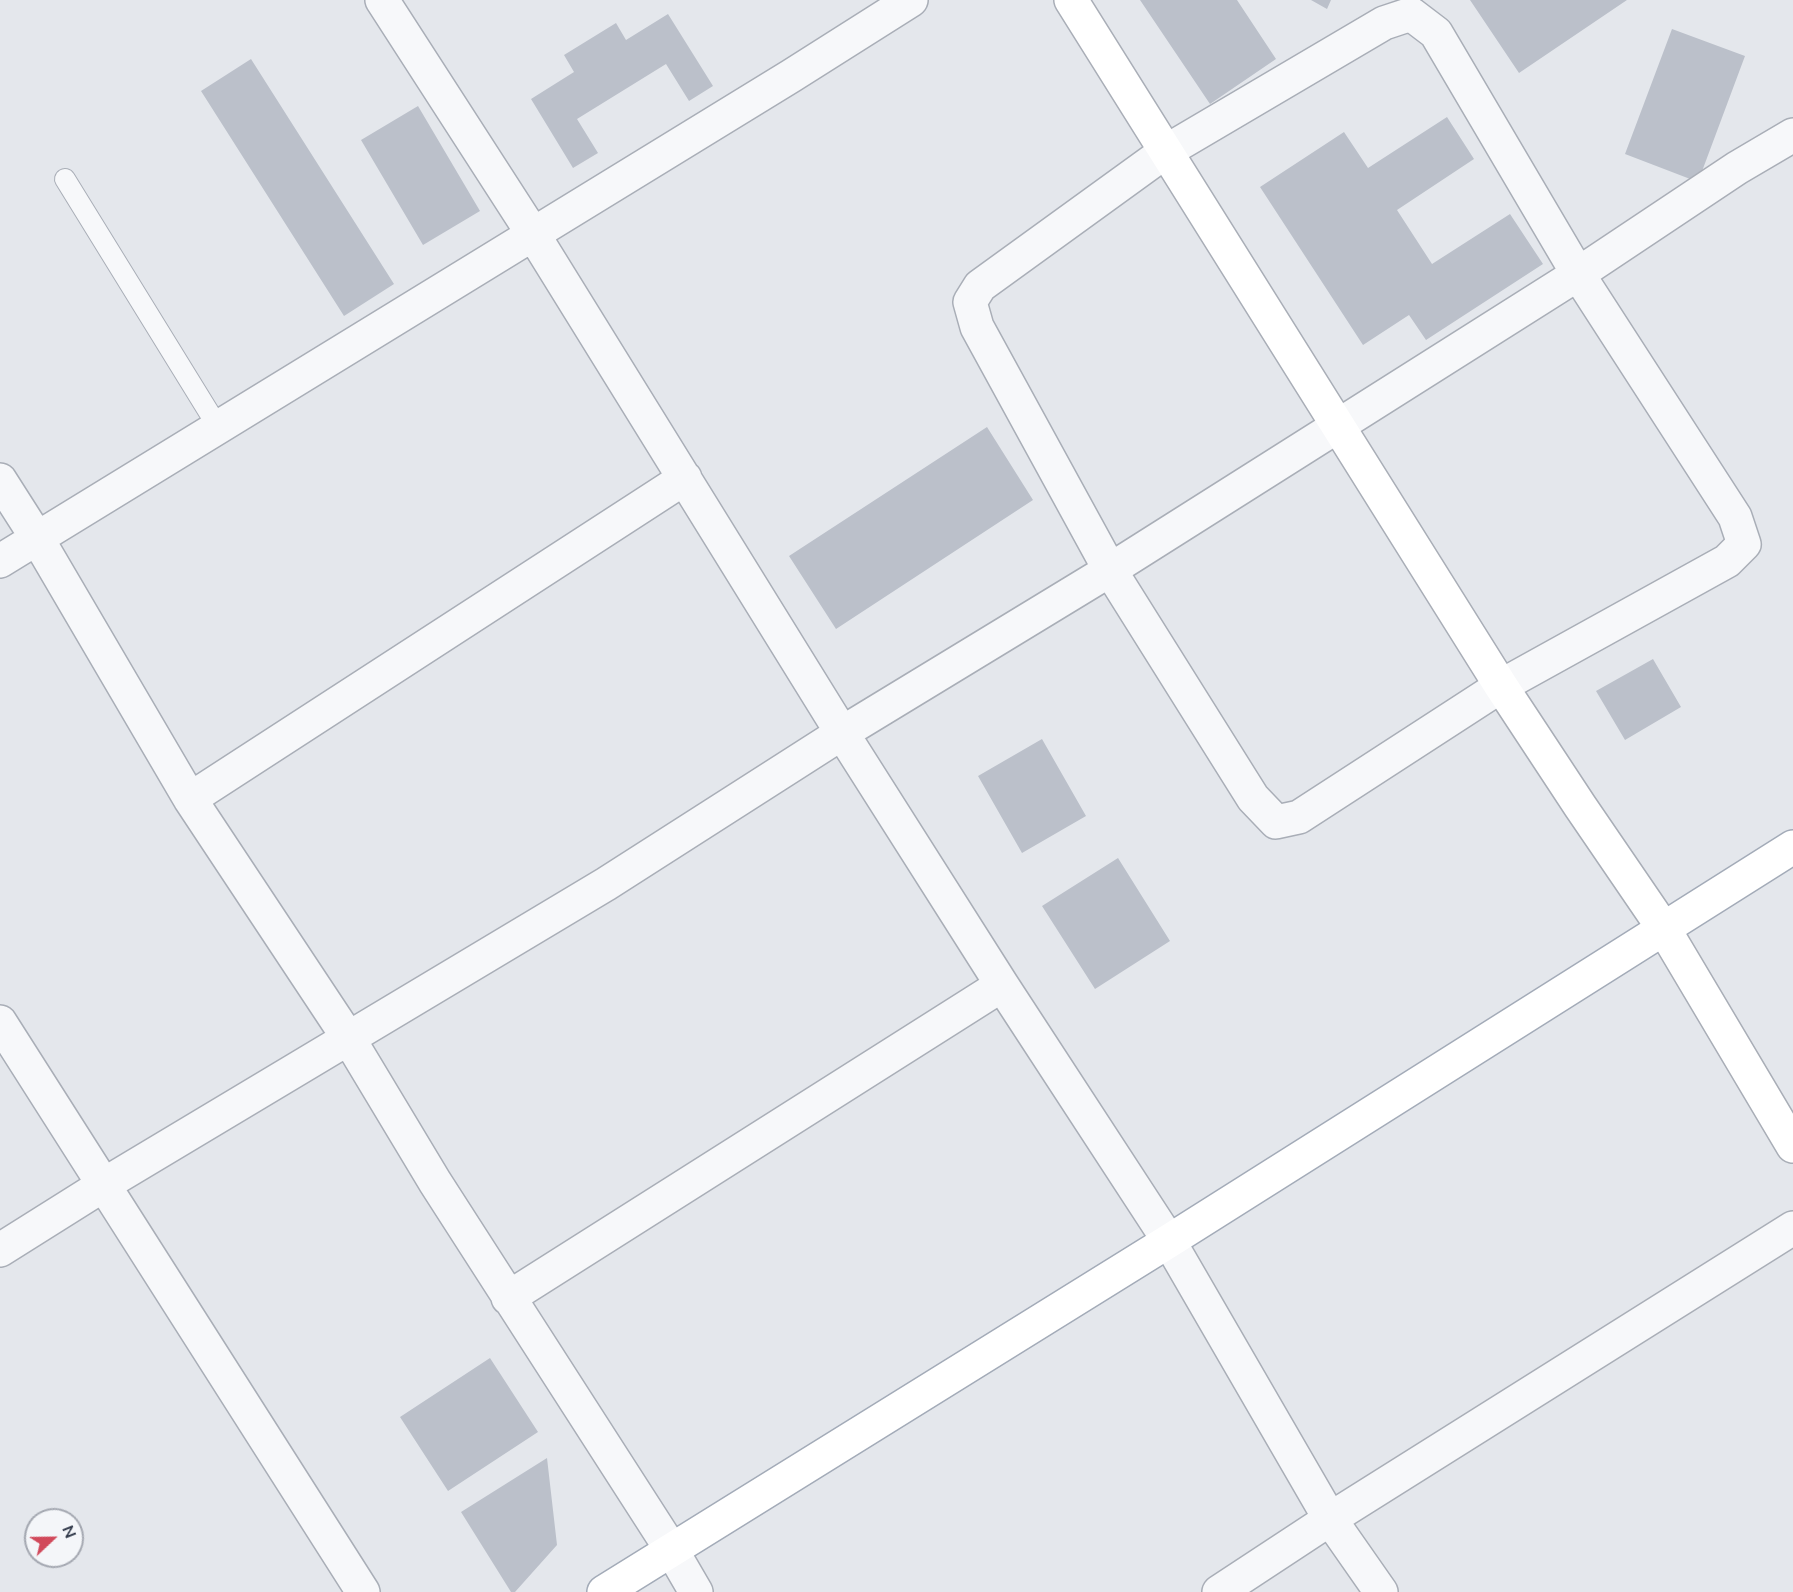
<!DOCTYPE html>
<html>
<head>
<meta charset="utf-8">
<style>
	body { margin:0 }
	#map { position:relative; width:1793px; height:1592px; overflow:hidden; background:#e4e7ec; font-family:"Nunito Sans",sans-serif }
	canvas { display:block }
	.north { position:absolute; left:24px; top:1508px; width:60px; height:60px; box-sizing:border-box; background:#f4f6f9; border:2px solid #a4a8b1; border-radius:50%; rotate:68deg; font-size:16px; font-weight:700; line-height:24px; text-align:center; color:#2b3445 }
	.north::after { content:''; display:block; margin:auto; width:21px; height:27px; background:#d1495b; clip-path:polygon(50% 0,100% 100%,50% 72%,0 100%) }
</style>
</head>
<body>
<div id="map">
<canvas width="1793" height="1592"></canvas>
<div class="north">N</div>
</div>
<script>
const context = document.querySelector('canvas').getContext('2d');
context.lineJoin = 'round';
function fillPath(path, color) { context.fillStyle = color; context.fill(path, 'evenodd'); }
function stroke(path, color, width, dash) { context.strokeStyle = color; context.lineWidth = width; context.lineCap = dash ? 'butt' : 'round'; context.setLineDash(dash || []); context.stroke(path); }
fillPath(new Path2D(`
	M1140,0h97l39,59 -66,45z
	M1311,0h20l-4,9z
	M1470,0h157l-108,73z
	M668,14l45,72 -24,15 -23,-37 -89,55 21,34 -25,15 -42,-69 43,-27 -10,-17 52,-32 10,17z
	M1672,29l73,27 -47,126 -73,-28z
	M251,59l143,225 -50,32 -143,-225z
	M418,106l62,105 -57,34 -62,-105z
	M1447,117l27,42 -77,51 35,54 78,-50 33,50 -117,76 -17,-25 -46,30 -103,-158 84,-55 24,36z
	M987,427l46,73 -197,129 -47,-73z
	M1653,659l28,48 -56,33 -29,-49z
	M1042,739l44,77 -64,37 -44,-77z
	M1118,858l52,83 -75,48 -53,-83z
	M490,1358l48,74 -90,59 -48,-74z
	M547,1458l10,87 -42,47h-4l-50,-80z`), '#bbc0ca');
const lane = new Path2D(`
	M65,179l153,248`);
const street = new Path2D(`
	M382,0l151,234 309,499 160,252 167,256 161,278 51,73
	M1411,14l25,19 142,241 157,243 9,27 -17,17 -226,125 -202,131 -23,5 -23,-24 -143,-228 -133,-243 -7,-25 10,-16 185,-134 219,-129z
	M0,480l37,58 153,261 159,240 86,143 236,367 25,43
	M0,561l791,-485 120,-76
	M190,799l495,-321
	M0,1022l363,570
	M0,1250l105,-66 501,-300 236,-151 268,-163 468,-296 159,-106 56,-33
	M508,1298l494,-313
	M1219,1592l111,-73 463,-291`);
const secondary = new Path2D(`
	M1071,0l430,686 79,120 84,123 129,217`);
const primary = new Path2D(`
	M604,1592l565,-351 624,-394`);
stroke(lane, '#a9aeb7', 22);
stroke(street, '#a9aeb7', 36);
stroke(secondary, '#a9aeb7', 36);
stroke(primary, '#a3abb8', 36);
stroke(lane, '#f7f8fa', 20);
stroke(street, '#f7f8fa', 33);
stroke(secondary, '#fff', 33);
stroke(primary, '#fff', 33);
</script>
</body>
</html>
